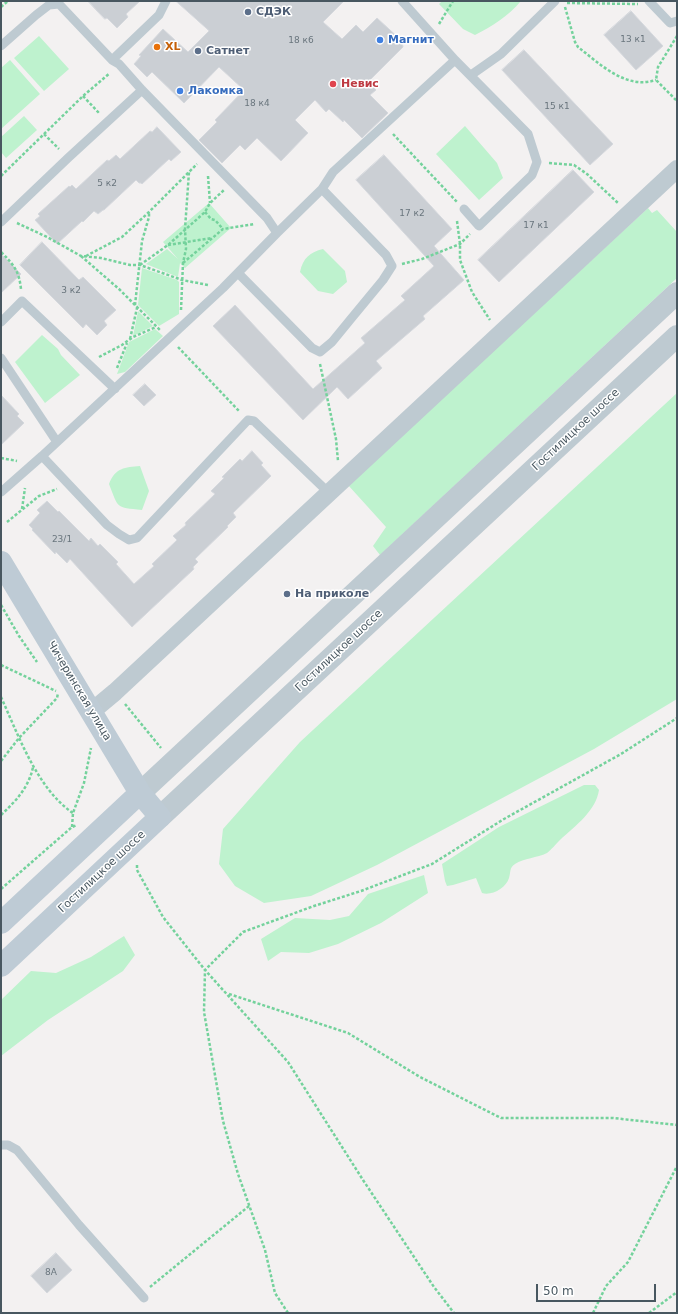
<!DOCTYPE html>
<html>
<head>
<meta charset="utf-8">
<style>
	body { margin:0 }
	#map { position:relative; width:678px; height:1314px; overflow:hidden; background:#f3f1f1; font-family:"DejaVu Sans",sans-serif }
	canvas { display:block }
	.frame { position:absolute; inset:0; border:2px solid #485760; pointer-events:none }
	.scale { position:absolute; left:536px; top:1284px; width:120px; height:18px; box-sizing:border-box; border:2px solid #485760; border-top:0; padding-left:5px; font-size:12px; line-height:14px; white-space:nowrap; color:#485760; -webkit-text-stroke:3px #fff; paint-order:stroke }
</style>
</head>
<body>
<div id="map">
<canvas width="678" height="1314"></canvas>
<div class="frame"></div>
<div class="scale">50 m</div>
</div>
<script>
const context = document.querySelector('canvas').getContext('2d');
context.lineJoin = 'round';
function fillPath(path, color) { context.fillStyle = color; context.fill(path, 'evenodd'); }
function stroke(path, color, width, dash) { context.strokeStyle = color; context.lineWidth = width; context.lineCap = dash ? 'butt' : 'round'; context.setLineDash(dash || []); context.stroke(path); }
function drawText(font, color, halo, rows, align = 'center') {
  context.font = font + ' "DejaVu Sans",sans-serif'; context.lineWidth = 3; context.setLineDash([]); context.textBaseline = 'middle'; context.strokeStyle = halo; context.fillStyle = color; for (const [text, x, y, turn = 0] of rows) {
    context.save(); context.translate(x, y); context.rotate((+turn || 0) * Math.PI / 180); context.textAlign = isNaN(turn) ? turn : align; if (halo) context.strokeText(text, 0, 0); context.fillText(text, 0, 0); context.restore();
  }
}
fillPath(new Path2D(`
	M442,1h79c-13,15 -28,25 -46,34l-12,-6 -24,-25z
	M39,36l30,33 -25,22 -30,-33z
	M10,60l30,34 -39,35v-61z
	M24,116l13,14 -31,28 -5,-6v-15z
	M465,126l32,37 6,15 -24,22 -43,-46z
	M209,203l22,25 -46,40 -5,-5 -2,14 -32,-13 21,-15 11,10 -15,-17z
	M648,208l4,5 5,-3 20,22v46l-297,277 -7,-9 13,-19 -38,-42z
	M323,249l22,22 2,11 -14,12 -15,-3 -18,-19c3,-14 10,-20 23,-23z
	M142,268l35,12 2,2v32l-20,12 -21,-21z
	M138,311l15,15 -20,10z
	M155,329l8,7 -38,36 -8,2 12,-32z
	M42,335l16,14 3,6 19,20 -35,28 -30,-41z
	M677,393v306l-83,50 -217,116 -66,31 -47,7 -29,-17 -16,-22 4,-35 77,-87z
	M140,466l9,25 -7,19c-27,-3 -23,-1 -33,-26 6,-16 16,-17 31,-18z
	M584,785h11l4,5c-3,21 -24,36 -39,50 -4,4 -9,10 -13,13 -10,5 -23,5 -32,11 -6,4 -4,8 -6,14 -3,10 -17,18 -27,15l-6,-15 -23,7 -6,1 -2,-5 -3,-17 57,-37z
	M424,875l4,18 -47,30 -43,21 -29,9 -28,-1 -13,9 -7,-22 34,-21 35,2 19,-4 19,-22z
	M124,936l11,19 -12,16 -75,49 -47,36v-56l30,-29 25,2 35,-16z`), '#bef2ce');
const building = new Path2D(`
	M88,1h52l-14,13 2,3 -11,11 -10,-10 -2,1z
	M176,1h168l-21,21 19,17 14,-14 7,7 14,-14 25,23 1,6 -35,35 8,8 -6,5 18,18 -26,25 -18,-18 -1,2 -14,-13 -3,3 -11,-12 -20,20 13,13 -27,28 -24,-23 -12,12 -5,-5 -18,18 -23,-23 18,-18 -2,-2 29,-30 -25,-23 -35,36 -32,-31 -5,5 -13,-13 7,-8 -2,-1 24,-26 25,23 21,-21z
	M631,11l32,35 -27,24 -32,-35z
	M524,50l89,94 -23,21 -88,-95z
	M157,127l24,25 -10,9 -2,-2 -27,25 -1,-1h-2l-3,-3 -32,30h-1l-5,4 -4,-3 -11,11 -1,-1 -25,23 -22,-24 5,-4 -2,-2 31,-28 1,1 2,-2 4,4 31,-29 2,1 7,-6 4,4 30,-28 2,1z
	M384,155l68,74 -18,17 30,34 -41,36 2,3 -49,42 6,7 -34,31 -11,-12 -34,33 -90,-94 22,-21 78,84 52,-46 -4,-5 44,-38 -4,-4 33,-30 -78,-86z
	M573,170l21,22 -95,90 -21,-22z
	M42,242l37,38 4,-3 33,33 -12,11 3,4 -10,10 -11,-11 -3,4 -63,-63z
	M1,254l20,20 -20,19z
	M145,384l11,11 -12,11 -11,-11z
	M1,395l18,19 -2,2 7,7 -23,22z
	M252,451l11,12 -2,2 10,11 -38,37 3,4 -9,9 1,1 -33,32 3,3 -5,5 1,2 -62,58 -62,-68 -3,4 -11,-11 -1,2 -23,-24 1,-1 -4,-4 11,-12 -3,-3 10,-9 11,11 1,-1 30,30 2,-3 7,8 2,-2 18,18 -2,2 18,20 20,-18 -2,-2 25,-24 -4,-4 13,-11 -1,-2 30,-29 -4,-3 13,-13 -2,-1 18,-18 2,2z
	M56,1253l16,17 -25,23 -16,-17z`);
fillPath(building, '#cbcfd4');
stroke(building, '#d5d8dd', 1);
stroke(new Path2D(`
	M567,3l71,1
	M1,7l7,-6
	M565,7l10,35 3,5c22,17 48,43 78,33
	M439,24l14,-23
	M677,36l-19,31 -2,13 21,21
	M83,96l16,17
	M44,134l15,15
	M393,134l64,68
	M549,163l25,2 13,9 31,29
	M1,176l82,-80 27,-23
	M208,176l2,27
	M205,212l6,7 4,1 8,9
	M457,221l3,23v16l12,32 18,28
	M17,223l30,14 34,19 20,2 29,7h10l42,15 26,5
	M168,245l44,-7
	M1,252c13,13 18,19 20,37
	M81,256l38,33 42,42
	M86,256l36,-19 27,-25 48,-48
	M183,263l40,-34 32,-5
	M402,264l20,-5 38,-15 10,-10
	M140,265l28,-20 37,-33 5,-9 14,-13
	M135,305l7,-64 7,-24v-4
	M181,310l2,-47 3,-14 -1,-20 4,-57
	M130,339l7,-31
	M178,347l61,64
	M99,357l23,-12 11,-8 23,-10
	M320,364l16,75 2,22
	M117,368l10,-25
	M1,458l16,3
	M22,509l3,-21
	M7,522l32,-26 18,-7
	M1,605l18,31 18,26
	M1,665l55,26
	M1,697c17,37 36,92 72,116
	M125,704l36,44
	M1,761l18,-23 38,-40 1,-5
	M1,815c15,-14 28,-28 32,-48
	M72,827l1,-14 11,-30 7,-35
	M137,865v5l26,47 42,53 83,92 75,118 71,107 20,26
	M1,889l71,-62 5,-2
	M229,994l119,39 72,44 81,41h112l64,7
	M150,1287l99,-81
	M288,1313l-13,-20 -10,-43 -27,-76 -15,-53 -19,-109 1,-42 38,-38 71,-26 47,-15 71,-27 72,-45 117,-65 56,-36
	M593,1313l13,-27 22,-24 49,-96
	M649,1313l28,-21`), '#74d29c', 2.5, [3, 2]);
stroke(new Path2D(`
	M649,1l21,22 7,-2
	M1,46l35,-31 13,-10 10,-1 53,56 7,4 23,26 125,128 10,15 -54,55 -181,168 -41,36
	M112,60l47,-45 7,-14
	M455,60l73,74 9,28 -5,13 -53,51 -15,-17
	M471,75l30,-21 54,-53
	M1,222l67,-64 74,-68
	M277,233l45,-44 11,-17 122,-112 -53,-59
	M238,273l74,75 8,4 12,-10 18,-22 33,-40 9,-14 -6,-11 -64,-66
	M1,322l21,-21 93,88
	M1,358l56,84
	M42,456l65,69 12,9 10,6 8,-2 111,-118 6,1 75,72
	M1,1145h7l9,5 62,75 65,73`), '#becad1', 9);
stroke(new Path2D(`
	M91,712l24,-20 562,-523`), '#becad1', 18);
stroke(new Path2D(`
	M140,793l537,-500
	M160,817l517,-481`), '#becad1', 22);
stroke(new Path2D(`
	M1,562l139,231 20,24 -159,149
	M1,923l139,-130`), '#becbd5', 22);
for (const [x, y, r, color] of [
	[248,12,4,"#5c6f8a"],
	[380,40,4,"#3f7fe0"],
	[157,47,4,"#e8710a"],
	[198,51,4,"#5c6f8a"],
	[333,84,4,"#e0444e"],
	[180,91,4,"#3f7fe0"],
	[287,594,4,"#5c6f8a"]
]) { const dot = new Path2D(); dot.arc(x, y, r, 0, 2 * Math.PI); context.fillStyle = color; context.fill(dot); stroke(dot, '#fff', 1.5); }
drawText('9px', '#69757d', null, [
	["13 к1",633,40],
	["18 к6",301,41],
	["18 к4",257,104],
	["15 к1",557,107],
	["5 к2",107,184],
	["17 к2",412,214],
	["17 к1",536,226],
	["3 к2",71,291],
	["23/1",62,540],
	["8А",51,1273]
]);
drawText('bold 11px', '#4e5e75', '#fff', [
	["СДЭК",256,12],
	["Сатнет",206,51],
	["На приколе",295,594]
], 'left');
drawText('bold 11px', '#366cbe', '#fff', [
	["Магнит",388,40],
	["Лакомка",188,91]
], 'left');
drawText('bold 11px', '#c56008', '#fff', [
	["XL",165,47]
], 'left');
drawText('bold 11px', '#be3a42', '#fff', [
	["Невис",341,84]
], 'left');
drawText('11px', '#485760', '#fff', [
	["Гостилицкое шоссе",576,430,-43],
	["Гостилицкое шоссе",339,651,-43],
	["Чичеринская улица",79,691,59],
	["Гостилицкое шоссе",102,872,-43]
]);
</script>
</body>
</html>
